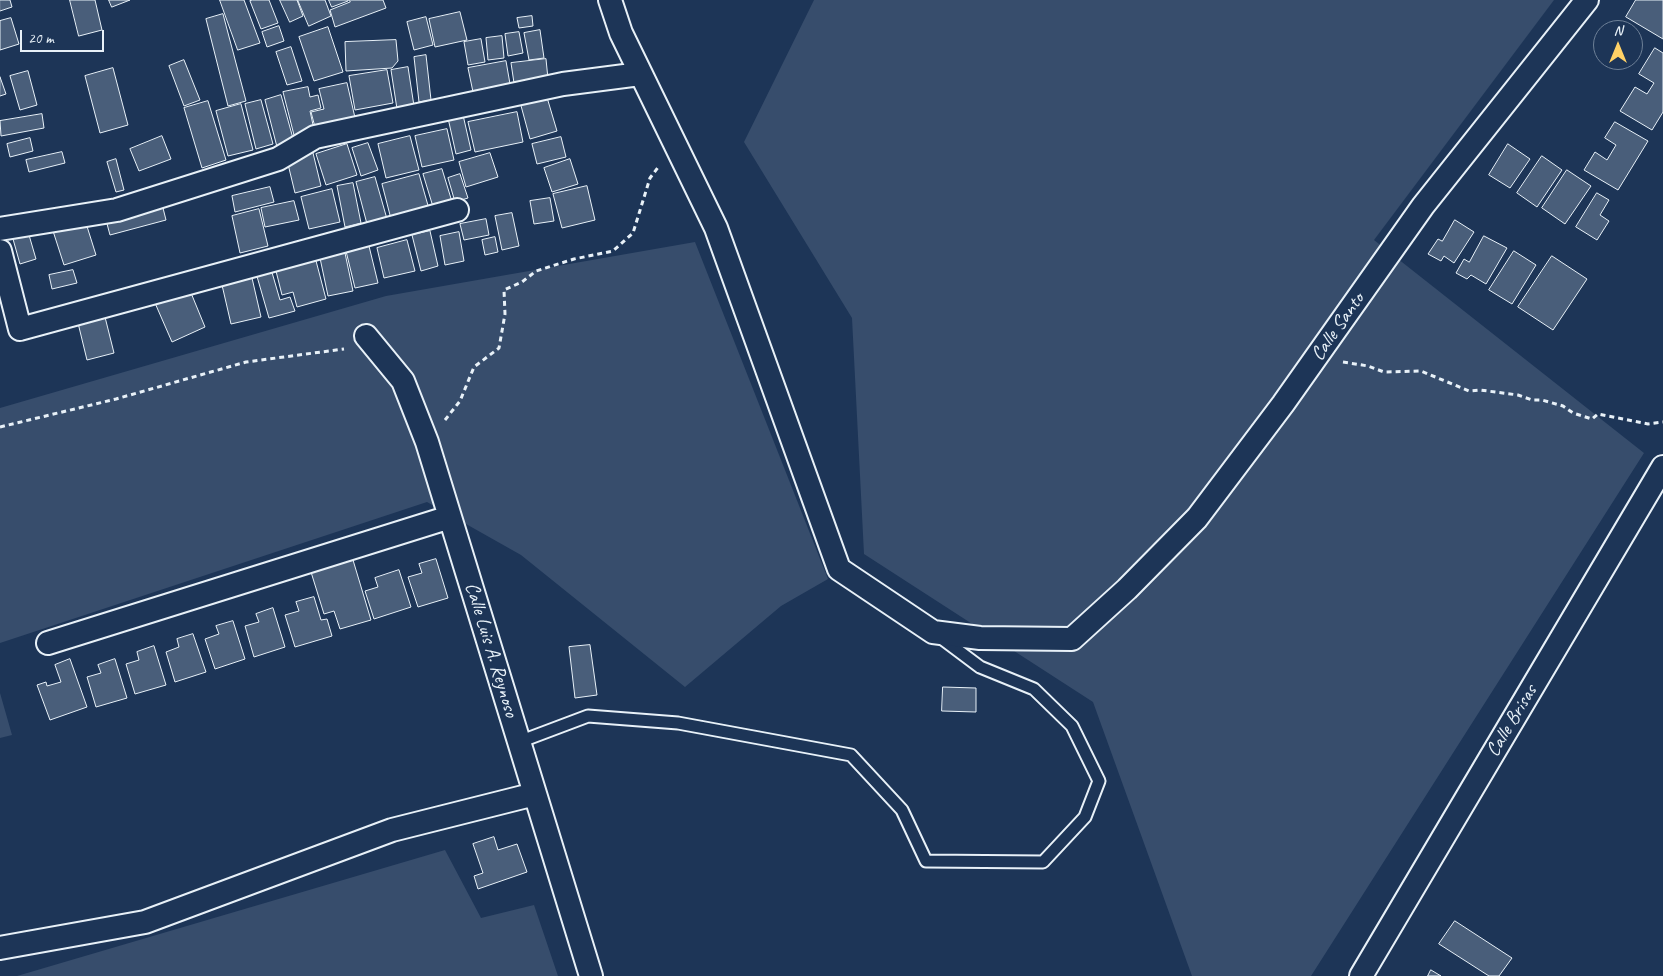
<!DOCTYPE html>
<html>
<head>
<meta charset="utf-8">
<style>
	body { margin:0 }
	#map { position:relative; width:1663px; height:976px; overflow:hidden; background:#1d3557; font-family:Caveat,sans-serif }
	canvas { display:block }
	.north { position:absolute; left:1593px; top:20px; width:50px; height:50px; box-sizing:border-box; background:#1d3557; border:1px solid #6e8097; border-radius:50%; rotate:0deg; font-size:14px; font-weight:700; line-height:20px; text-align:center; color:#e8f1f8 }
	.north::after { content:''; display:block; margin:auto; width:18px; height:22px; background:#ffd166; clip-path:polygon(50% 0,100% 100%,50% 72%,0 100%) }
	.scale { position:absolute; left:20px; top:30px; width:84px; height:22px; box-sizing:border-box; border:2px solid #e8f1f8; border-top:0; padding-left:6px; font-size:15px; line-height:18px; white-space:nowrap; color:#e8f1f8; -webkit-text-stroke:4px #1d3557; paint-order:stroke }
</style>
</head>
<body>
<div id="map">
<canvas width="1663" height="976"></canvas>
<div class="north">N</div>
<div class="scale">20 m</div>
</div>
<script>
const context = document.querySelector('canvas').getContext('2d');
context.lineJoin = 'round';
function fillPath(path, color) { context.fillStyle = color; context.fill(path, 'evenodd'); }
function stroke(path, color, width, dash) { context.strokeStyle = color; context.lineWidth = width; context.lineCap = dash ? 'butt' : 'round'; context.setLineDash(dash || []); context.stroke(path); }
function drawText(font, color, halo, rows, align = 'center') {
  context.font = font + ' Caveat,sans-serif'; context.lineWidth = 4; context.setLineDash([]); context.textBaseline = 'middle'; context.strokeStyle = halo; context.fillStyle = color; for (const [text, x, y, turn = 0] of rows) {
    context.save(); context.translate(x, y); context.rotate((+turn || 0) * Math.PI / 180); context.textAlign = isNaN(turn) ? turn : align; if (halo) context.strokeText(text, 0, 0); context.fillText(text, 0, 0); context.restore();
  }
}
fillPath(new Path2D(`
	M814,0h740l-180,240 270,213 -333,523h-119l-99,-274 -229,-148 -12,-236 -108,-176z
	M695,242l133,337 -47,27 -96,81 -164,-132 -94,-53 -427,141v-235l386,-112z
	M0,693l12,42 -12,3z
	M445,850l36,68 53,-13 24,71h-541z`), '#374d6c');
const building = new Path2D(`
	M0,0h10l2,7 -12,4z
	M70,0h25l7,30 -23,6z
	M109,0h21l-18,7z
	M220,0h24l16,43 -22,7z
	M253,0h16l9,23 -17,6 -11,-28z
	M280,0h17l6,16 -13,6z
	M298,0h27l6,16 -22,10z
	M329,0h19v1l-16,6z
	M349,0h34l3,8 -51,19 -5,-17 20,-8z
	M1636,0h27v39l-37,-22z
	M460,12l7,28 -32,7 -6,-28z
	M223,14l23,87 -18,5 -22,-87z
	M532,16l1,10 -14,2 -2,-10z
	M426,17l7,28 -19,5 -7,-28z
	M11,18l8,26 -19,6v-29z
	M279,26l5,15 -17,6 -5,-15z
	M328,27l15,45 -29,9 -15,-44z
	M540,30l4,28 -15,2 -5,-27z
	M519,32l4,21 -15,3 -3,-22z
	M502,36l2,22 -16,2 -2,-22z
	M481,39l4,23 -17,3 -4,-23z
	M396,40l2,21 -6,7 -46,3 -1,-29z
	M291,47l11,34 -15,4 -11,-33z
	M1655,48l8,5v59l-11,18 -32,-19 15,-24 12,7 7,-11 -15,-9z
	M426,55l5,45 -12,2 -5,-45z
	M546,59l2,20 -34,4 -3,-20z
	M184,60l16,40 -16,6 -15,-40z
	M506,61l4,23 -37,8 -5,-24z
	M408,67l6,39 -17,3 -6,-39z
	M113,68l15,57 -28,8 -15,-57z
	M387,70l6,33 -38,7 -6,-34z
	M28,71l9,34 -17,5 -10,-34z
	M0,77l6,17 -6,2z
	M347,83l9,39 -40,9 -5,-19 13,-3 -5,-20z
	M308,87l2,10 8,-2 3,13 -11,3 5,23 -20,5 -12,-47z
	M546,94l11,37 -27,8 -10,-37z
	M281,95l13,47 -17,5 -12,-47z
	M261,100l12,44 -17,5 -11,-45z
	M208,101l18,59 -24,8 -18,-60z
	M241,104l12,46 -25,6 -12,-45z
	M517,112l6,30 -48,10 -7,-30z
	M42,114l2,14 -43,8 -1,-15z
	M463,115l8,35 -15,4 -8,-36z
	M1615,122l33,19 -30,49 -34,-20 11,-18 12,8 9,-15 -11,-7z
	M447,129l7,31 -32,7 -7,-31z
	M162,136l9,23 -32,12 -9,-22z
	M410,136l9,34 -33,8 -8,-34z
	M561,137l5,20 -29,7 -5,-20z
	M30,138l3,13 -23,6 -3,-13z
	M368,143l10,27 -17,6 -9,-28z
	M347,144l10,31 -31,10 -10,-31z
	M1508,144l22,15 -20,29 -21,-13z
	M62,152l3,11 -36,9 -3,-12z
	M313,153l8,33 -26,7 -8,-33z
	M490,153l8,24 -32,10 -7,-25z
	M1542,156l20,14 -25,37 -20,-14z
	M116,159l8,31 -8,2 -9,-30z
	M570,159l8,25 -26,8 -8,-24z
	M442,169l11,36 -19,5 -11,-36z
	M1567,170l24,16 -26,38 -23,-16z
	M419,174l10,35 -38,10 -9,-35z
	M460,174l8,24 -13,4 -7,-24z
	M375,177l12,42 -20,5 -11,-42z
	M353,183l8,40 -16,4 -8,-41z
	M587,186l8,34 -33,8 -9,-34z
	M270,187l4,15 -39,10 -3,-16z
	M332,189l8,33 -31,7 -8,-32z
	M1597,193l12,7 -9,15 9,6 -12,19 -21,-13z
	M550,198l4,23 -20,3 -4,-23z
	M294,201l5,19 -34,7 -4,-19z
	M162,204l4,16 -56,15 -4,-15z
	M259,209l9,37 -28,7 -8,-37z
	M512,213l7,33 -17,4 -7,-34z
	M486,219l3,16 -25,5 -4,-16z
	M85,220l11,35 -32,10 -11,-34z
	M1455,220l19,12 -20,31 -10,-7 -3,5 -13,-7 10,-15 4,2z
	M430,231l8,35 -17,5 -9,-36z
	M459,232l5,29 -19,4 -5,-29z
	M29,235l7,24 -16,5 -7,-25z
	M1484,236l23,12 -21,36 -15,-9 -4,4 -11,-6 8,-14 5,3z
	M495,237l3,15 -13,3 -3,-15z
	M407,240l8,31 -31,7 -7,-30z
	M368,242l10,41 -23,5 -10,-41z
	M1514,251l22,14 -24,39 -23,-14z
	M345,253l8,38 -25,5 -8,-38z
	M1552,256l35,23 -34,51 -35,-23z
	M315,257l11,42 -29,8 -4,-15 -11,3 -7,-28z
	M271,269l9,31 10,-3 5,14 -26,7 -13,-45z
	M73,270l4,13 -25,6 -3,-14z
	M252,278l9,39 -30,7 -9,-39z
	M189,288l16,39 -33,15 -17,-39z
	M105,317l9,36 -27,7 -9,-37z
	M436,559l12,39 -30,9 -10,-30 14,-4 -3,-9z
	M353,560l18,60 -31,9 -6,-18 -10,3 -13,-42z
	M399,570l12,37 -37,12 -9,-28 13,-4 -3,-9z
	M314,597l7,23 6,-1 5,17 -37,11 -10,-32 14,-4 -3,-9z
	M273,608l12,39 -31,10 -9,-31 14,-4 -3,-8z
	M233,621l12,38 -30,10 -10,-30 14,-5 -3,-8z
	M193,634l13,38 -31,10 -9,-30 13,-5 -2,-8z
	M590,645l7,50 -22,3 -6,-51z
	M154,646l12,39 -31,9 -9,-30 13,-4 -2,-8z
	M70,659l17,48 -37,13 -13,-35 9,-3 1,4 14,-4 -6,-17z
	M115,659l12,39 -31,9 -9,-30 14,-4 -3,-8z
	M943,687l33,1v24l-34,-1z
	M494,837l4,13 19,-6 10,28 -49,17 -4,-13 9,-3 -10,-29z
	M1455,921l57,37 -13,18h-10l-50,-32z
	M1431,970l10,6h-13z`);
fillPath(building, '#495e7a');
stroke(building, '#e8f1f8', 1);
const service = new Path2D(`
	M519,742l69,-26 90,7 173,32 51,55 24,51 117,1 42,-45 14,-36 -27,-55 -38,-37 -54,-22 -40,-30`);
const minor = new Path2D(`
	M610,0l11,33 95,195 123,341 94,63 47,6 92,1 55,-50 70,-71 86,-114 140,-198 164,-206
	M0,229l117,-19 161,-51 37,-22 248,-53 77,-10
	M0,251l20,78 437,-119
	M366,336l37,45 24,61 164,534
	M48,643l402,-126
	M0,948l145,-26 247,-92 143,-36
	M1361,976l302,-509`);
stroke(service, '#e8f1f8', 15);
stroke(minor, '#e8f1f8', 26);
stroke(new Path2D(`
	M1343,362l25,4 16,6 37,-1 48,20 11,-1 38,5 14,5h10l21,6 10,7 19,6 6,-5 50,10 15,-2
	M445,420l15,-19 14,-34 25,-19 6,-34 -1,-24 18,-8 14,-11 38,-12 39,-8 20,-18 17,-55 9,-12
	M0,427l116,-28 130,-37 98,-13`), '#e8f1f8', 3, [5, 4]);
stroke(service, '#1d3557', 11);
stroke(minor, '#1d3557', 22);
drawText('20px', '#e8f1f8', '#1d3557', [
	["Calle Santo",1338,327,-55],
	["Calle Luis A. Reynoso",491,650,73],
	["Calle Brisas",1512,721,-59]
]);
</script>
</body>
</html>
